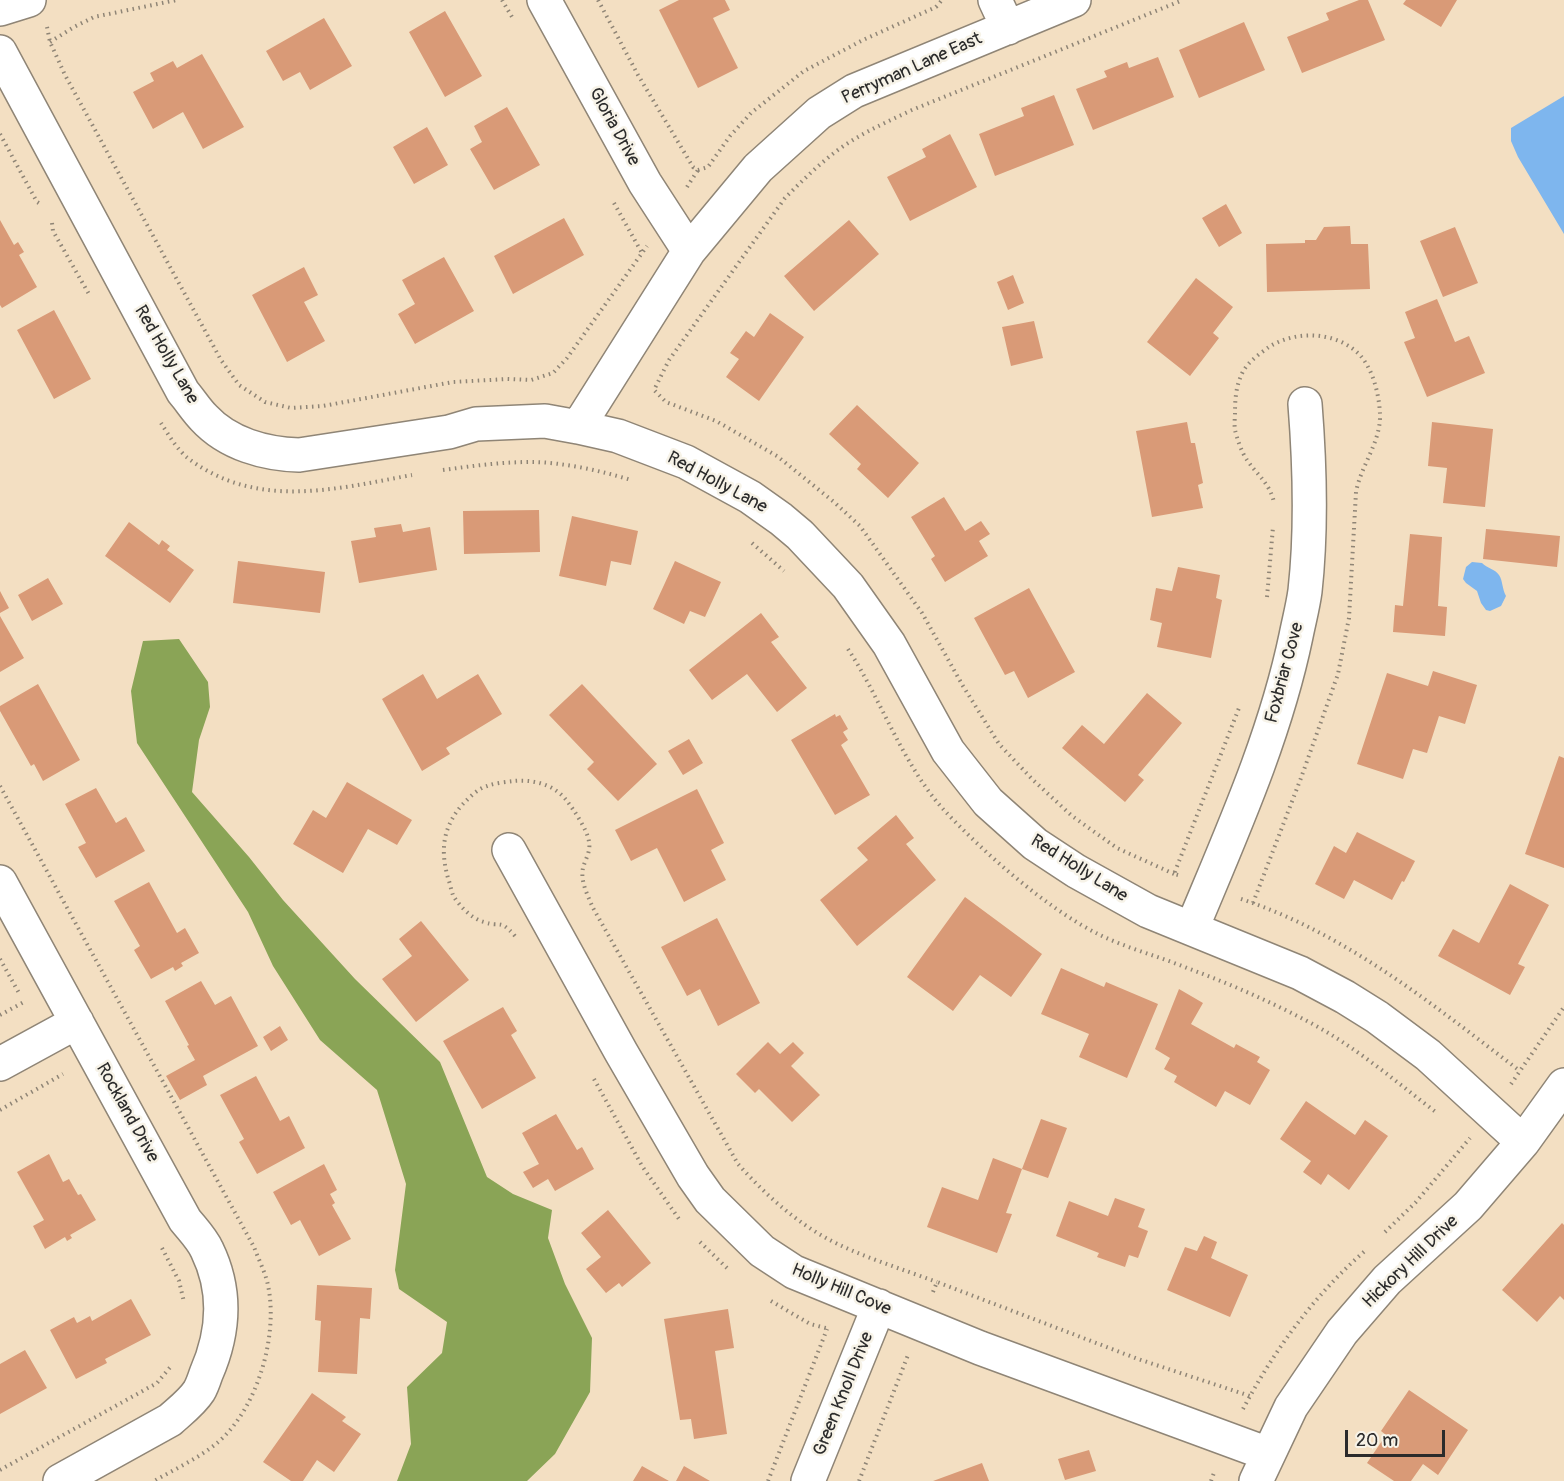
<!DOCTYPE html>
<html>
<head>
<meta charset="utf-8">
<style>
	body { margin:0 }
	#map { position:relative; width:1564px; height:1481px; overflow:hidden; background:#f3dfc2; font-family:Pangolin,sans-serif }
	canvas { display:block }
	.scale { position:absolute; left:1345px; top:1430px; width:100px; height:27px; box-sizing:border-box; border:3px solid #2b2b2b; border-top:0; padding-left:8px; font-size:18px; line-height:21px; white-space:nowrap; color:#2b2b2b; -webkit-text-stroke:4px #f7f3e8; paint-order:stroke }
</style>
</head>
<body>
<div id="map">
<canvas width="1564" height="1481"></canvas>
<div class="scale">20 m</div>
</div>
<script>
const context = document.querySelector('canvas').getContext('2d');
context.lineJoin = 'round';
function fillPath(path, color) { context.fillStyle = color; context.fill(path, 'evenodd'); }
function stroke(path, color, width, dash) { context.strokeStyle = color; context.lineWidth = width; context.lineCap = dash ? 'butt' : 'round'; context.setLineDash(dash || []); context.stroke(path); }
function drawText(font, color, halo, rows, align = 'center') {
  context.font = font + ' Pangolin,sans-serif'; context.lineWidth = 5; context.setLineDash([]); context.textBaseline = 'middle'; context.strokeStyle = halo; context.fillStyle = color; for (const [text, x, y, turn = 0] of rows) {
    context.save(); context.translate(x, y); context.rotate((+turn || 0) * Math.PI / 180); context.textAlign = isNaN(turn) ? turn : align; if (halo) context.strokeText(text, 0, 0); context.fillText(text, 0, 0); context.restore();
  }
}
fillPath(new Path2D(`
	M179,639l29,43 2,25 -11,33 -7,52 57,65 34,43 72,79 85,83 47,115 26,17 39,16 -4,28 17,46 27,54 -2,54 -35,62 -28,27h-130l14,-37 -4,-57 35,-34 5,-31 -48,-33 -4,-19 11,-86 -29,-94 -57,-50 -47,-74 -25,-54 -111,-169 -6,-52 12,-50z`), '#8aa456');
fillPath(new Path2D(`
	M1564,96v138l-46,-77 -7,-16v-13z
	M1472,562l10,1c5,5 13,6 17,12 4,6 3,14 7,21l-5,10 -11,5 -4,-1 -5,-7 -4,-12 -11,-8 -3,-4 3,-12z`), '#7eb6ee');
fillPath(new Path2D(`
	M679,0h46l5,10 -17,8 25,50 -40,20 -39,-78z
	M1359,0h9l17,40 -83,33 -15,-36 42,-17 -3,-7z
	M1406,0h51l-16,27 -38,-23z
	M445,11l37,65 -37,21 -36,-65z
	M324,18l28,48 -42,24 -10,-18 -17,9 -17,-30z
	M1244,22l21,48 -66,28 -20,-48z
	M202,54l42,73 -41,22 -20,-37 -30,17 -20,-37 21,-11 -4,-8 23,-12 4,7z
	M1158,57l16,40 -81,33 -17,-41 31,-12 -3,-6 23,-9 2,6z
	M1054,95l20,50 -79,31 -16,-42 45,-18 -3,-8z
	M507,107l33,58 -46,25 -24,-41 12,-7 -8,-16z
	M427,127l21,38 -34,19 -21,-37z
	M950,134l27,53 -67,34 -23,-44 39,-20 -4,-8z
	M1226,204l16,29 -23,14 -17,-29z
	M564,218l20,37 -71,39 -19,-38z
	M0,220l14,25 4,-3 6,10 -5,3 18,32 -35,21 -2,-3z
	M849,220l30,34 -65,57 -30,-35z
	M1350,226l1,18h17l2,45 -103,3 -1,-48 39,-1v-3h11l8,-13z
	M1455,227l23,56 -35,14 -23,-56z
	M444,257l30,54 -59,33 -17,-30 17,-10 -13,-24z
	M304,267l14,28 -14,7 21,39 -38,21 -35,-67z
	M1013,275l11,28 -16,7 -11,-28z
	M1196,278l37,29 -20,26 6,5 -29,38 -43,-34z
	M1437,299l18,43 14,-6 16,37 -58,24 -23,-55 11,-4 -10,-26z
	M54,310l37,69 -37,20 -37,-69z
	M770,313l34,24 -45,64 -33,-24 13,-18 -9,-6 16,-22 8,6z
	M1034,321l9,37 -32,8 -9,-39z
	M857,405l62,58 -31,35 -31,-29 4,-5 -32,-30z
	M1187,422l4,21h4l8,40 -5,2 5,23 -51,9 -16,-86z
	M1432,422l61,7 -8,78 -42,-4 4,-35 -19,-2z
	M944,497l21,34 16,-10 9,13 -11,7 9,15 -43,26 -14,-23 4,-3 -24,-39z
	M539,510l1,42 -76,2 -1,-43z
	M572,516l66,15 -7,34 -20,-4 -5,25 -47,-10z
	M129,522l30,23 3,-5 8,6 -3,4 27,20 -24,33 -65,-47z
	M401,524l2,8 27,-5 7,43 -78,13 -8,-42 25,-4 -2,-9z
	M1486,529l74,7 -3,31 -74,-8z
	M1410,534l32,3 -4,69 9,1 -2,29 -52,-4 2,-27 8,1z
	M238,561l87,11 -5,41 -87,-10z
	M675,561l46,21 -16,35 -15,-6 -6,13 -31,-15z
	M1178,567l42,8 -4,23 6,2 -11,58 -54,-11 5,-24 -12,-3 6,-32 16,3z
	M48,578l15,26 -31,17 -14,-26z
	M1029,588l46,84 -47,26 -14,-27 -9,4 -31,-57z
	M0,591l9,17 -9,5z
	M761,613l18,24 -8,5 36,46 -30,24 -30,-38 -35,26 -23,-30z
	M0,616l24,42 -24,14z
	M1433,671l44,14 -12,39 -26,-8 -12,37 -14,-4 -10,30 -46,-15 30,-91 41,13z
	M423,674l14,25 41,-25 24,40 -56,34 4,6 -28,17 -40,-72z
	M38,684l42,76 -37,21 -9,-17 -3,2 -31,-55v-5z
	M582,684l75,80 -39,37 -31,-32 7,-7 -45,-47z
	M1147,693l35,30 -44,52 6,5 -19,22 -63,-54 20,-23 22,19z
	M835,714l1,3 4,-2 8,14 -5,3 5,8 -7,5 29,50 -35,20 -44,-75z
	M689,739l14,24 -20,12 -15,-24z
	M1559,756l5,2v110l-39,-14z
	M347,782l65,38 -15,25 -29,-16 -25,44 -50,-29 20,-34 13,8z
	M96,788l20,35 10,-6 19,34 -49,27 -18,-31 8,-4 -21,-39z
	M697,789l27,54 -13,7 15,30 -42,22 -27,-54 -26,13 -16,-31z
	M896,815l18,23 -8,6 30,36 -79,66 -37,-46 48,-40 -11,-12z
	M1357,832l58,29 -11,21 -2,-1 -10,19 -38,-20 -10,19 -29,-15 19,-38 12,7z
	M149,882l28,51 8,-5 14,25 -18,10 2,3 -8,5 -2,-4 -22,12 -17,-29 6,-4 -26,-45z
	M1510,884l39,21 -31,59 7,3 -15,28 -72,-39 15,-27 26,14z
	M965,897l77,57 -31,43 -31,-22 -27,36 -46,-34z
	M717,918l43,85 -42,23 -18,-37 -13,7 -26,-49z
	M421,921l48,59 -53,42 -34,-43 30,-23 -13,-17z
	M1061,968l43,19 2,-5 52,22 -31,74 -48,-21 10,-23 -48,-20z
	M201,981l14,24 16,-9 27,50 -55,30 4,9 -27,15 -14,-24 29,-16 -8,-14 2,-1 -24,-44z
	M1179,989l24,14 -12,21 43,24 2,-4 24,13 -3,5 13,8 -20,35 -25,-14 -9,16 -42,-25 3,-6 -13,-7 6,-11 -15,-9z
	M503,1007l14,24 -6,4 25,43 -54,31 -39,-68z
	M280,1026l8,14 -17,11 -8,-14z
	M768,1042l12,12 13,-12 11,11 -13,13 29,29 -28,27 -33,-33 -4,4 -19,-19z
	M256,1076l24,45 9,-5 16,32 -48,26 -18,-32 5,-3 -24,-44z
	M1306,1101l49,34 10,-15 23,16 -39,54 -21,-16 -7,11 -18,-13 8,-11 -31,-22z
	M556,1114l21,36 5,-3 12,22 -39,22 -7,-12 -15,9 -10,-16 16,-8 -17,-31z
	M1041,1119l26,9 -19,50 -26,-9z
	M49,1154l14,28 6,-3 9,16 3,-1 15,26 -26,15 2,3 -5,3 -2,-4 -20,12 -12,-23 11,-6 -27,-48z
	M993,1158l29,11 -16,44 6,1 -15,39 -70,-26 15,-40 36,13z
	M324,1164l13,26 -7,4 5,9 -3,2 19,34 -32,17 -19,-36 -9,5 -18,-33z
	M1115,1198l30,11 -7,18 10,4 -10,27 -9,-3 -4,12 -28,-10 2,-4 -43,-17 13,-35 39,15z
	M608,1210l43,53 -29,24 -3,-4 -13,10 -20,-24 15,-12 -20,-24z
	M1562,1223l2,2v75l-4,-4 -23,26 -35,-32z
	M1204,1236l13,6 -6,16 37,17 -18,42 -63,-27 18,-43 12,4z
	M317,1285l55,3 -2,31 -10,-1 -3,56 -39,-2 3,-51 -6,-1z
	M131,1299l20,36 -46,24 2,4 -31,16 -26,-49 24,-13 3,6 13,-7 2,5z
	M728,1309l6,39 -19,3 12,83 -33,5 -3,-20 -11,1 -16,-101z
	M25,1350l22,38 -47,26v-50z
	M1409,1390l59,40 -30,45 -15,-11 -12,17h-17l-27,-18 19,-28 -5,-4z
	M312,1393l34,24 -4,4 19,13 -27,38 -17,-12 -14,21h-12l-28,-19z
	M1089,1450l7,21 -31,9 -7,-21z
	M982,1463l7,18h-56z
	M642,1466l27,15h-36z
	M684,1466l26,15h-34z`), '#d99a77');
const street = new Path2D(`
	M544,0l101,183 44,68
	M995,0l13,28
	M0,9l29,-9
	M0,52l183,340c7,8 13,18 21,26 24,26 61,36 95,37l150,-23 27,-8 69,-3 33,6 40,9 68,26 64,35 31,22 19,16 48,51 41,58 59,107 40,51 47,42 41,27 72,40 152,62 45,24 32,20 51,38 95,87
	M578,427l111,-176 69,-83 61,-55 35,-22 220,-91
	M509,850l112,202 72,124 17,24 52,51 32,21 186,76 288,106
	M0,882l185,338c8,10 17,19 22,30 20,41 17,83 -1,124 -2,6 -4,12 -7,17 -7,11 -19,20 -29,29l-110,61
	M1192,928c40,-96 83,-191 104,-292 3,-15 7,-30 9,-45 7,-63 5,-124 0,-187
	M0,1064l77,-42
	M808,1481l71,-175
	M1256,1481l35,-74 51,-75 45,-52 81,-74 55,-64 41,-57`);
stroke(street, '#8f8576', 36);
stroke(new Path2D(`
	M502,0l10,17
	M598,0l40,75 55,92 5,3 10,-3 22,-31 21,-23 53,-42 59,-31 73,-33 6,-7
	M47,27l3,15 15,33 156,285 18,25 26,17 26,6 32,-2 130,-24 54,-3 24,1 22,-7 14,-15 80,-112
	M50,42l24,-15 20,-10 83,-17
	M0,134l37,68 5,3
	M687,187l11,-17
	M614,203l28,50
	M52,223l1,8 37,65
	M161,423c7,11 17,28 28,36 69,51 146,30 223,16
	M443,470c29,-4 58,-8 88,-8 31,0 71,9 100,18
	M752,543l32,28
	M1267,597l6,-70
	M848,649c33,50 54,114 95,160 40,43 103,99 155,125 28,14 60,22 89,34 41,15 82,33 120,53 48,25 88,60 130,92
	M0,786l254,461c4,11 10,23 13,34 13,51 -9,128 -50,162 -18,15 -42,26 -63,38
	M1174,874l-57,-26 -45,-32 -40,-37 -33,-35 -36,-58 -41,-73 -62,-87 -26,-24 -57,-46 -61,-35 -50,-19 -12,-12 15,-30 116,-162c19,-19 38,-38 60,-53 21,-14 44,-24 67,-35l271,-110
	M1178,875l-4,-1 65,-166
	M1241,899c106,35 192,106 279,172
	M1253,903l48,-125 37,-104 11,-56 7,-126c5,-27 25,-50 24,-78 -1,-20 -7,-45 -21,-60 -24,-23 -63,-24 -90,-7 -10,7 -24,17 -28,29 -5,11 -6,24 -6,36 0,5 -1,12 0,18 2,9 7,23 12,30 10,15 22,22 27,42
	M515,936c-16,-18 -14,-8 -31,-14 -12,-3 -25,-16 -31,-27 -2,-5 -3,-12 -5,-17 -8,-28 -5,-51 14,-73 7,-7 15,-16 25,-19 8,-3 19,-4 27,-5 20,-2 41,4 53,20 7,9 21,30 22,41 2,9 -4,18 -6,26 -3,13 5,28 10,40l145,256c25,28 54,55 88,74 33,18 76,31 111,44
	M0,959l19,34
	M0,1015l24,-13
	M594,1079l48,87 37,53
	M1511,1084l53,-77
	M0,1110l63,-36
	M1385,1232l31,-30 54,-64
	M700,1242l29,28
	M162,1248l17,33 5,21
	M933,1292l4,-10 201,77 112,37
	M771,1301l39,23 16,4
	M1243,1409c32,-60 72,-115 123,-159
	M0,1470l157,-87 15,-18
	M768,1481l59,-152
	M859,1481l49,-126
	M1211,1481l4,-11`), '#8f8576', 4, [1.5, 4.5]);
stroke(street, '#fff', 33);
drawText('18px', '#2b2b2b', '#f7f3e8', [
	["Perryman Lane East",912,69,-24],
	["Gloria Drive",614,127,61],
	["Red Holly Lane",166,355,60],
	["Red Holly Lane",717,483,28],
	["Foxbriar Cove",1285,673,-75],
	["Red Holly Lane",1079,869,32],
	["Rockland Drive",127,1113,61],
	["Hickory Hill Drive",1411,1262,-44],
	["Holly Hill Cove",841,1290,23],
	["Green Knoll Drive",844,1394,-68]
]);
</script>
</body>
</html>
